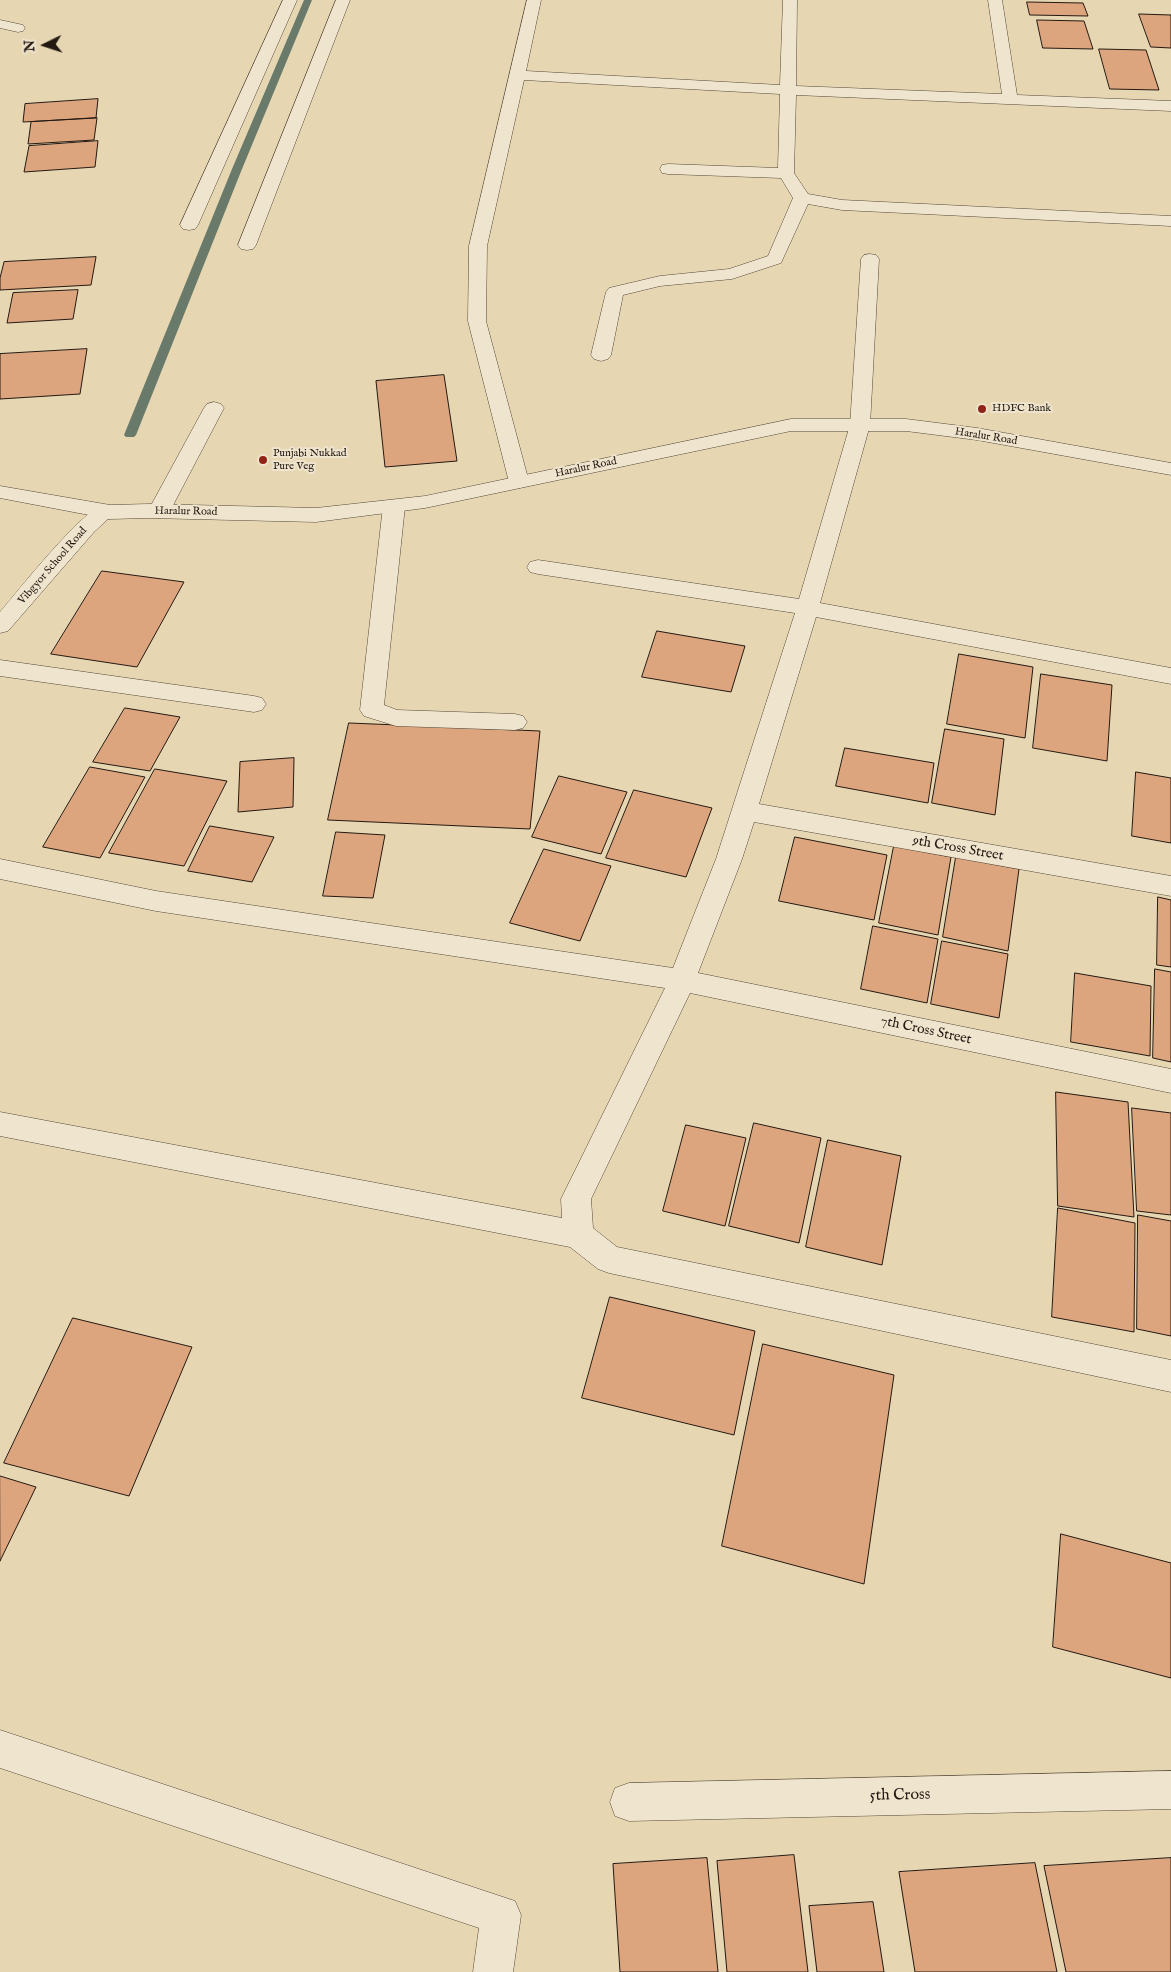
<!DOCTYPE html>
<html>
<head>
<meta charset="utf-8">
<style>
	body { margin:0 }
	#map { position:relative; width:1171px; height:1972px; overflow:hidden; background:#e6d6b2; font-family:"IM FELL English",serif }
	canvas { display:block }
	.north { position:absolute; left:20px; top:20px; width:50px; height:50px; -webkit-text-stroke:4px #efe4cd; paint-order:stroke; rotate:266deg; font-size:14px; font-weight:700; line-height:20px; text-align:center; color:#241912 }
	.north::after { content:''; display:block; margin:auto; width:18px; height:22px; background:#241912; clip-path:polygon(50% 0,100% 100%,50% 72%,0 100%) }
</style>
</head>
<body>
<div id="map">
<canvas width="1171" height="1972"></canvas>
<div class="north">N</div>
</div>
<script>
const context = document.querySelector('canvas').getContext('2d');
context.lineJoin = 'round';
function fillPath(path, color) { context.fillStyle = color; context.fill(path, 'evenodd'); }
function stroke(path, color, width, dash) { context.strokeStyle = color; context.lineWidth = width; context.lineCap = dash ? 'butt' : 'round'; context.setLineDash(dash || []); context.stroke(path); }
function drawText(font, color, halo, rows, align = 'center') {
  context.font = font + ' "IM FELL English",serif'; context.lineWidth = 4; context.setLineDash([]); context.textBaseline = 'middle'; context.strokeStyle = halo; context.fillStyle = color; for (const [text, x, y, turn = 0] of rows) {
    context.save(); context.translate(x, y); context.rotate((+turn || 0) * Math.PI / 180); context.textAlign = isNaN(turn) ? turn : align; if (halo) context.strokeText(text, 0, 0); context.fillText(text, 0, 0); context.restore();
  }
}
fillPath(new Path2D(`
	M304,0h8l-70,169 -106,266 -2,2h-8l-2,-2 108,-266z`), '#697a6b');
const building = new Path2D(`
	M1027,2l56,1 5,13 -58,-1z
	M1139,14l32,1v33l-20,-1z
	M1037,20l47,1 9,28 -50,-1z
	M1099,49l47,1 13,40 -49,-1z
	M98,99l-2,19 -73,4 2,-18z
	M97,118l-3,22 -66,4 3,-22z
	M98,141l-3,26 -71,5 5,-26z
	M96,257l-5,28 -91,5v-12l4,-16z
	M78,290l-5,29 -66,4 6,-30z
	M87,349l-7,45 -80,5v-45z
	M444,375l13,86 -72,6 -9,-86z
	M102,571l82,11 -47,85 -86,-13z
	M657,631l88,15 -14,46 -89,-15z
	M959,654l74,13 -8,71 -78,-14z
	M1041,674l71,11 -5,76 -74,-13z
	M125,708l55,9 -30,54 -57,-9z
	M349,723l191,8 -10,98 -202,-9z
	M945,729l59,10 -9,76 -63,-12z
	M845,748l89,15 -6,40 -92,-17z
	M294,758l-1,49 -55,5 2,-50z
	M90,767l55,10 -45,81 -57,-11z
	M155,769l72,12 -43,85 -75,-13z
	M1136,772l35,6v65l-39,-7z
	M559,776l68,16 -26,62 -69,-17z
	M634,790l78,18 -26,69 -80,-19z
	M210,826l64,11 -22,45 -64,-11z
	M336,832l49,3 -12,63 -50,-2z
	M795,837l92,18 -13,65 -95,-19z
	M894,846l57,11 -13,78 -59,-12z
	M544,849l67,17 -31,75 -70,-18z
	M956,857l63,12 -11,82 -65,-14z
	M1158,897l13,3v67l-14,-2z
	M873,926l65,13 -11,64 -66,-14z
	M942,941l66,13 -9,64 -68,-14z
	M1155,969l16,3v90l-18,-4z
	M1075,973l76,13 -1,70 -79,-14z
	M1056,1092l72,10 6,115 -76,-11z
	M1132,1108l39,5v102l-34,-4z
	M754,1123l67,15 -22,105 -70,-17z
	M686,1125l60,13 -21,88 -62,-15z
	M828,1140l73,16 -19,109 -76,-18z
	M1058,1208l77,15 -1,109 -82,-15z
	M1138,1215l33,6v115l-34,-7z
	M610,1297l145,34 -21,104 -152,-37z
	M73,1318l119,29 -63,149 -125,-33z
	M763,1344l131,31 -30,209 -142,-38z
	M0,1476l36,11 -36,74z
	M1061,1534l110,29v115l-118,-31z
	M794,1855l14,117h-81l-10,-111z
	M707,1858l11,114h-98l-7,-108z
	M1171,1858v114h-105l-22,-106z
	M1035,1863l22,109h-142l-16,-100z
	M873,1902l11,70h-67l-8,-66z`);
fillPath(building, '#dda57e');
stroke(building, '#241912', 1);
const service = new Path2D(`
	M394,500l7,1 4,5 -21,199 13,5 118,4 8,2 4,6 -4,6 -8,2 -119,-4 -32,-10 -4,-6 23,-204 4,-5z`);
const minor = new Path2D(`
	M283,0h14l-99,225 -3,4 -6,1 -6,-1 -3,-4z
	M336,0h14l-94,245 -3,4 -6,1 -6,-1 -3,-4z
	M527,0h14l-15,71 254,14 3,-85h14l-1,86 206,8 -14,-94h14l15,95 154,6v10l-375,-16 -2,78 14,21 34,6 329,16v10l-329,-16 -34,-6 -27,59 -49,16 -72,7 -37,9 -12,60 -3,4 -7,2 -7,-2 -3,-4 15,-63 3,-4 51,-12 69,-7 39,-13 25,-58 -12,-20 -113,-4 -6,-1 -2,-4 2,-4 6,-1 110,4 2,-74 -256,-14 -37,166 -1,75 43,161 -3,4 -7,2 -7,-2 -3,-4 -41,-161 1,-75z
	M0,20l23,5 2,3 -2,3 -5,1 -18,-4z
	M870,254l6,1 3,4 -9,166 -50,178 351,65v16l-355,-67 -57,187 412,72v20l-417,-74 -12,37 -44,114 473,96v24l-481,-100 -99,206 2,29 24,19 554,113v32l-562,-119 -11,-4 -28,-22 -570,-111v-24l562,106 -1,-19 104,-211 -509,-77 -156,-32v-20l156,32 517,77 43,-109 79,-246 -257,-39 -8,-2 -3,-5 3,-5 8,-2 261,39 51,-174 11,-166 3,-4z
	M214,402l7,2 3,4 -54,103 -4,5 -7,2 -7,-2 -4,-5 56,-103 3,-4z
	M103,505l14,2 4,5 -4,5 -9,2 -14,13 -86,99 -8,2v-21c19,-22 81,-101 103,-107z
	M0,660l254,36 8,2 4,6 -4,6 -8,2 -254,-36z
	M0,1730l515,171 6,14 -8,57h-40l6,-44 -479,-160z
	M1171,1771v38l-542,12 -14,-5 -5,-14 5,-14 14,-5z`);
const tertiary = new Path2D(`
	M791,419h115l71,9 194,35v12l-194,-35 -71,-9h-115l-366,77 -109,14 -167,-4 -39,1 -110,-21v-12l110,19 39,-1 167,4 109,-12z`);
stroke(service, '#54483a', 1);
stroke(minor, '#54483a', 1);
stroke(tertiary, '#54483a', 1);
fillPath(service, '#efe4cd');
fillPath(minor, '#efe4cd');
fillPath(tertiary, '#efe4cd');
for (const [x, y, r, color] of [
	[982,409,5,"#8f2418"],
	[263,460,5,"#8f2418"]
]) { const dot = new Path2D(); dot.arc(x, y, r, 0, 2 * Math.PI); context.fillStyle = color; context.fill(dot); stroke(dot, '#efe4cd', 2); }
drawText('11px', '#241912', '#efe4cd', [
	["HDFC Bank",992,409],
	["Punjabi Nukkad",273,454],
	["Pure Veg",273,467]
], 'left');
drawText('11px', '#241912', '#efe4cd', [
	["Haralur Road",986,437,9],
	["Haralur Road",586,468,-12],
	["Haralur Road",186,512,1],
	["Vibgyor School Road",53,566,-49]
]);
drawText('14px', '#241912', '#efe4cd', [
	["9th Cross Street",958,849,10],
	["7th Cross Street",926,1031,12]
]);
drawText('16px', '#241912', '#efe4cd', [
	["5th Cross",900,1796,-1]
]);
</script>
</body>
</html>
